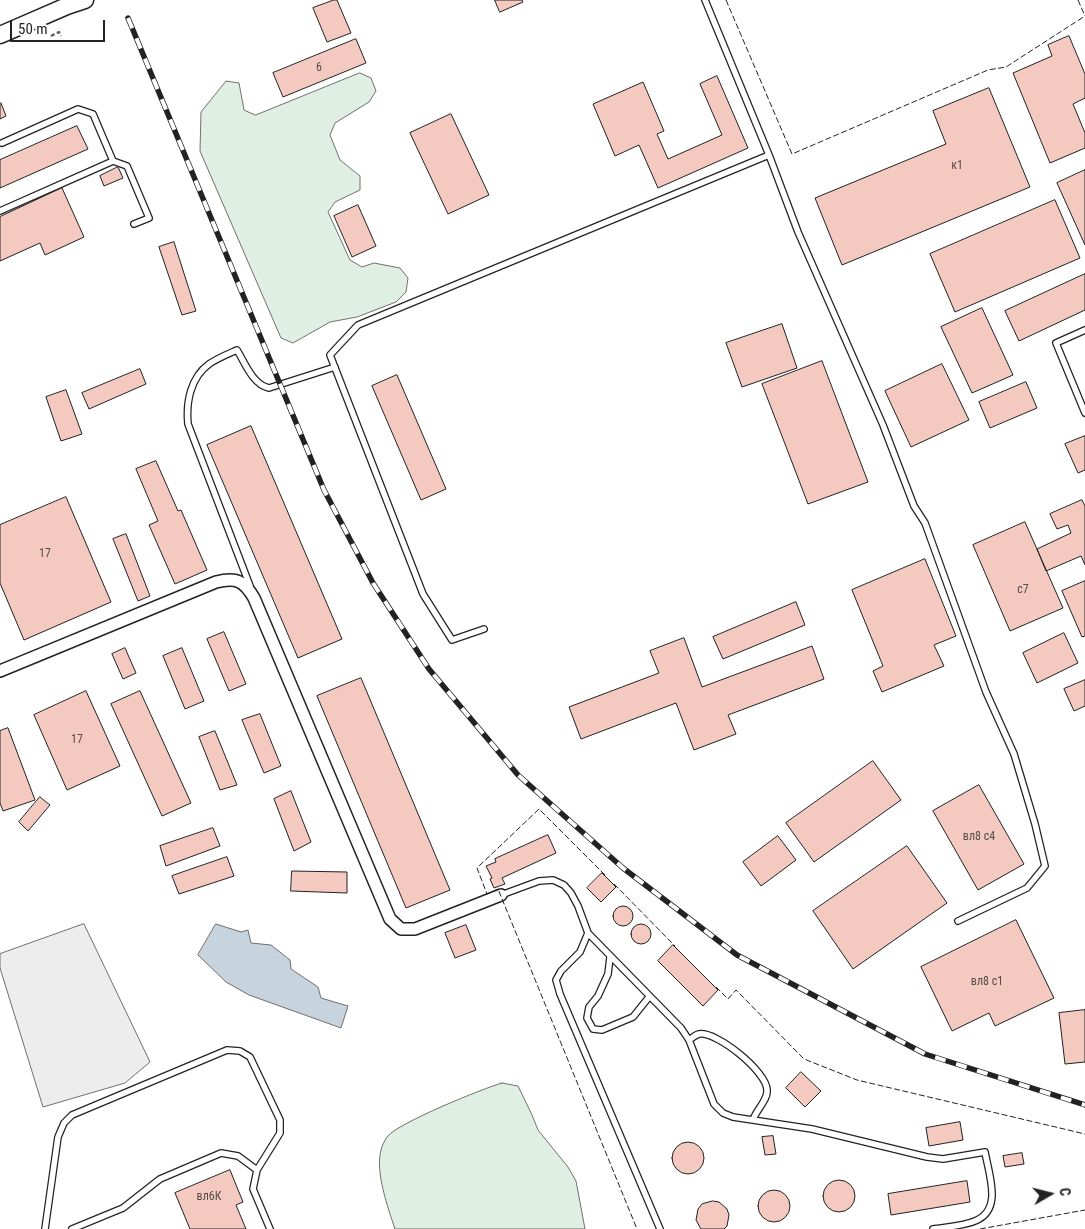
<!DOCTYPE html>
<html>
<head>
<meta charset="utf-8">
<style>
	body { margin:0 }
	#map { position:relative; width:1085px; height:1229px; overflow:hidden; background:#fff; font-family:"Roboto Condensed",sans-serif }
	canvas { display:block }
	.north { position:absolute; left:1025px; top:1169px; width:50px; height:50px; -webkit-text-stroke:4px #fff; paint-order:stroke; rotate:82deg; font-size:14px; font-weight:700; line-height:20px; text-align:center; color:#222 }
	.north::after { content:''; display:block; margin:auto; width:18px; height:22px; background:#222; clip-path:polygon(50% 0,100% 100%,50% 72%,0 100%) }
	.scale { position:absolute; left:10px; top:20px; width:95px; height:22px; box-sizing:border-box; border:2px solid #222; border-top:0; padding-left:6px; font-size:15px; line-height:18px; white-space:nowrap; color:#222; -webkit-text-stroke:4px #fff; paint-order:stroke }
</style>
</head>
<body>
<div id="map">
<canvas width="1085" height="1229"></canvas>
<div class="north">С</div>
<div class="scale">50 m</div>
</div>
<script>
const context = document.querySelector('canvas').getContext('2d');
context.lineJoin = 'round';
function fillPath(path, color) { context.fillStyle = color; context.fill(path, 'evenodd'); }
function stroke(path, color, width, dash) { context.strokeStyle = color; context.lineWidth = width; context.lineCap = dash ? 'butt' : 'round'; context.setLineDash(dash || []); context.stroke(path); }
function drawText(font, color, halo, rows, align = 'center') {
  context.font = font + ' "Roboto Condensed",sans-serif'; context.lineWidth = 4; context.setLineDash([]); context.textBaseline = 'middle'; context.strokeStyle = halo; context.fillStyle = color; for (const [text, x, y, turn = 0] of rows) {
    context.save(); context.translate(x, y); context.rotate((+turn || 0) * Math.PI / 180); context.textAlign = isNaN(turn) ? turn : align; if (halo) context.strokeText(text, 0, 0); context.fillText(text, 0, 0); context.restore();
  }
}
const green = new Path2D(`
	M360,73l11,5 5,13 -7,11 -34,21 -5,12 10,25 20,16v14l-25,12 -7,10 22,48 12,7 12,-4 26,5 8,10 -2,14 -10,10 -39,15 -27,5 -37,21 -12,-5 -81,-187 1,-39 25,-31 13,2 5,27 11,5z
	M502,1083l16,3 14,29 6,15 30,37 8,14 9,48h-190c-7,-21 -20,-57 -14,-79 1,-4 4,-11 7,-14 10,-13 96,-48 114,-53z`);
fillPath(green, '#e0efe3');
stroke(green, '#6f6f6f', 1);
const parking = new Path2D(`
	M84,924l66,138 -25,21 -82,24 -43,-139v-14z`);
fillPath(parking, '#ededed');
stroke(parking, '#6f6f6f', 1);
const water = new Path2D(`
	M216,924l25,8 7,-2 3,13 20,2 19,15 1,9 27,18 3,11 27,8 -7,22 -92,-33 -23,-13 -28,-27z`);
fillPath(water, '#c7d3dd');
stroke(water, '#6f6f6f', 1);
const building = new Path2D(`
	M334,0h3l14,33 -24,9 -14,-34z
	M495,0h27l1,2 -23,10z
	M1069,36l16,38v24l-12,6 12,29v15l-35,15 -37,-90 39,-17 -4,-11z
	M356,39l10,24 -83,34 -10,-24z
	M717,76l31,72 -90,40 -19,-43 -24,11 -22,-52 50,-22 21,49 -7,3 11,25 54,-24 -22,-51z
	M989,88l41,99 -188,78 -27,-67 131,-54 -13,-33z
	M1,103l5,13 -6,3v-15z
	M451,114l38,81 -41,19 -38,-81z
	M77,126l11,23 -88,39v-28z
	M118,167l5,11 -19,8 -4,-10z
	M1085,170v75l-28,-62z
	M62,188l22,49 -39,18 -5,-12 -40,18v-44z
	M1055,200l25,58 -125,54 -25,-58z
	M358,205l18,41 -24,11 -18,-41z
	M174,242l22,69 -14,4 -23,-68z
	M1085,274v36l-66,31 -14,-30z
	M982,308l31,67 -41,18 -31,-66z
	M782,324l15,44 -55,19 -16,-44z
	M822,361l46,121 -60,22 -46,-120z
	M942,364l27,56 -58,27 -26,-56z
	M140,369l6,15 -57,25 -7,-16z
	M397,375l49,114 -25,11 -49,-114z
	M1026,382l11,26 -47,20 -11,-26z
	M66,390l16,44 -21,7 -15,-44z
	M251,426l91,213 -44,19 -91,-213z
	M1085,436v34l-7,3 -13,-29z
	M156,461l22,50 3,-1 26,60 -32,14 -26,-59 9,-4 -22,-52z
	M66,497l45,105 -87,38 -24,-57v-58z
	M1082,500l3,6v59l-4,-9 -35,15 -9,-22 34,-16 -3,-8 -11,4 -7,-15z
	M1025,522l38,86 -53,23 -37,-86z
	M126,534l24,62 -12,5 -25,-62z
	M925,559l31,77 -22,9 10,21 -62,26 -9,-21 10,-5 -31,-76z
	M1085,581v55l-3,1 -20,-46z
	M796,602l9,23 -82,34 -10,-22z
	M224,632l22,52 -17,7 -22,-52z
	M1064,633l14,30 -41,20 -14,-30z
	M684,638l18,49 110,-41 12,33 -96,36 8,19 -42,16 -18,-47 -95,36 -12,-32 90,-34 -9,-22z
	M125,648l11,25 -13,6 -11,-25z
	M182,648l22,53 -19,8 -22,-53z
	M361,678l89,212 -44,18 -89,-212z
	M1085,680v26l-11,5 -10,-22z
	M86,691l34,75 -53,24 -33,-75z
	M140,691l51,112 -29,13 -51,-112z
	M260,714l21,52 -17,7 -22,-53z
	M8,728l27,72 -32,11 -3,-8v-72z
	M215,731l22,54 -17,5 -21,-53z
	M873,761l28,39 -87,62 -28,-39z
	M979,785l45,79 -46,26 -45,-79z
	M291,791l20,51 -17,9 -20,-52z
	M40,797l10,8 -22,26 -9,-9z
	M213,828l7,18 -54,20 -6,-20z
	M548,835l8,18 -54,25 3,6 -11,4 -4,-9 2,-1 -6,-12 10,-4 -1,-3z
	M778,836l18,24 -35,26 -18,-24z
	M907,846l40,57 -94,66 -40,-58z
	M227,857l7,19 -55,18 -7,-18z
	M292,871l55,1v21l-56,-2z
	M602,873l14,14 -15,15 -14,-14z
	M613 916a10 10 0 1 1 20 0a10 10 0 1 1-20 0Z
	M1016,920l38,78 -59,28 -6,-13 -37,18 -31,-64z
	M631 934a10 10 0 1 1 20 0a10 10 0 1 1-20 0Z
	M466,925l10,25 -21,8 -10,-25z
	M673,945l45,45 -15,16 -45,-45z
	M1085,1010v52l-20,2 -6,-51z
	M801,1072l20,19 -16,16 -19,-19z
	M960,1122l3,18 -34,6 -3,-18z
	M773,1136l3,18 -11,1 -3,-18z
	M672 1158a16 16 0 1 1 32 0a16 16 0 1 1-32 0Z
	M1022,1153l2,11 -19,3 -2,-11z
	M230,1170l13,32 -7,3 10,24h-56l-15,-36z
	M823 1196a16 16 0 1 1 32 0a16 16 0 1 1-32 0Z
	M967,1181l3,21 -79,13 -3,-21z
	M758 1206a16 16 0 1 1 32 0a16 16 0 1 1-32 0Z
	M713,1201l6,1 8,7 2,6 -2,11 -3,3h-23l-5,-9 2,-11 4,-5z`);
fillPath(building, '#f3c9c0');
stroke(building, '#222', 1);
const lane = new Path2D(`
	M769,155l29,77 85,193 31,81 11,17 61,169 28,62 21,70 10,42 -18,22 -69,33
	M113,161l14,5 22,52 -15,6
	M0,211l113,-50 -20,-47 -15,-5 -76,34
	M1085,330l-29,13 29,70
	M250,586l-62,-162c-2,-21 2,-46 21,-60 9,-6 19,-10 28,-14 8,13 16,35 32,38l66,-21
	M484,629l-32,11 -29,-46 -93,-239 28,-30 411,-170 -64,-155
	M501,895l38,-14 14,-1 11,5 7,8 7,13 10,27 93,95 8,12 25,64 9,9 10,4 79,12 115,28 16,2 42,-7c4,23 18,58 -10,69 -12,5 -29,6 -42,8
	M588,933l-8,19 -19,19 -5,9 4,14 100,235
	M610,957l-2,17 -10,22 -9,11 -2,11 6,11 9,1 31,-13 16,-20
	M689,1040c3,-2 6,-5 10,-6 18,-3 68,38 68,56 1,10 -11,20 -14,30
	M45,1229l13,-92 6,-14 8,-8 155,-65 13,1 10,6 30,63v13l-23,37 -4,19 17,40
	M72,1229l51,-21 37,-29 61,-26 17,3 19,14`);
const street = new Path2D(`
	M0,671l216,-89c21,-5 28,-1 38,16l136,321 11,10h14l86,-34`);
const secondary = new Path2D(`
	M0,35l67,-29 18,-6`);
stroke(lane, '#222', 8);
stroke(street, '#222', 14);
stroke(secondary, '#222', 19);
stroke(new Path2D(`
	M51,36l8,-4 2,4`), '#646464', 2.5, [4, 2.5]);
stroke(lane, '#fff', 5.5);
stroke(street, '#fff', 11);
stroke(secondary, '#fff', 16);
const rail = new Path2D(`
	M128,18l196,472 49,93 56,86 89,106 105,93 114,87 188,99 160,51`);
stroke(rail, '#222', 5.5);
stroke(rail, '#fff', 4, [11]);
stroke(new Path2D(`
	M726,0l66,154 196,-84 18,-3 79,-51
	M1078,0l7,16
	M605,875l-66,-66 -62,59 10,26 11,-5 139,340
	M614,884l61,62
	M716,987l12,12 8,-9 68,69 53,21 228,54
	M980,1229l105,-19`), '#222', 1, [6, 2.5]);
drawText('12px', '#564c4a', null, [
	["6",319,68],
	["к1",957,166],
	["17",45,554],
	["c7",1023,590],
	["17",77,740],
	["вл8 с4",979,837],
	["вл8 с1",987,982],
	["вл6К",209,1197]
]);
</script>
</body>
</html>
